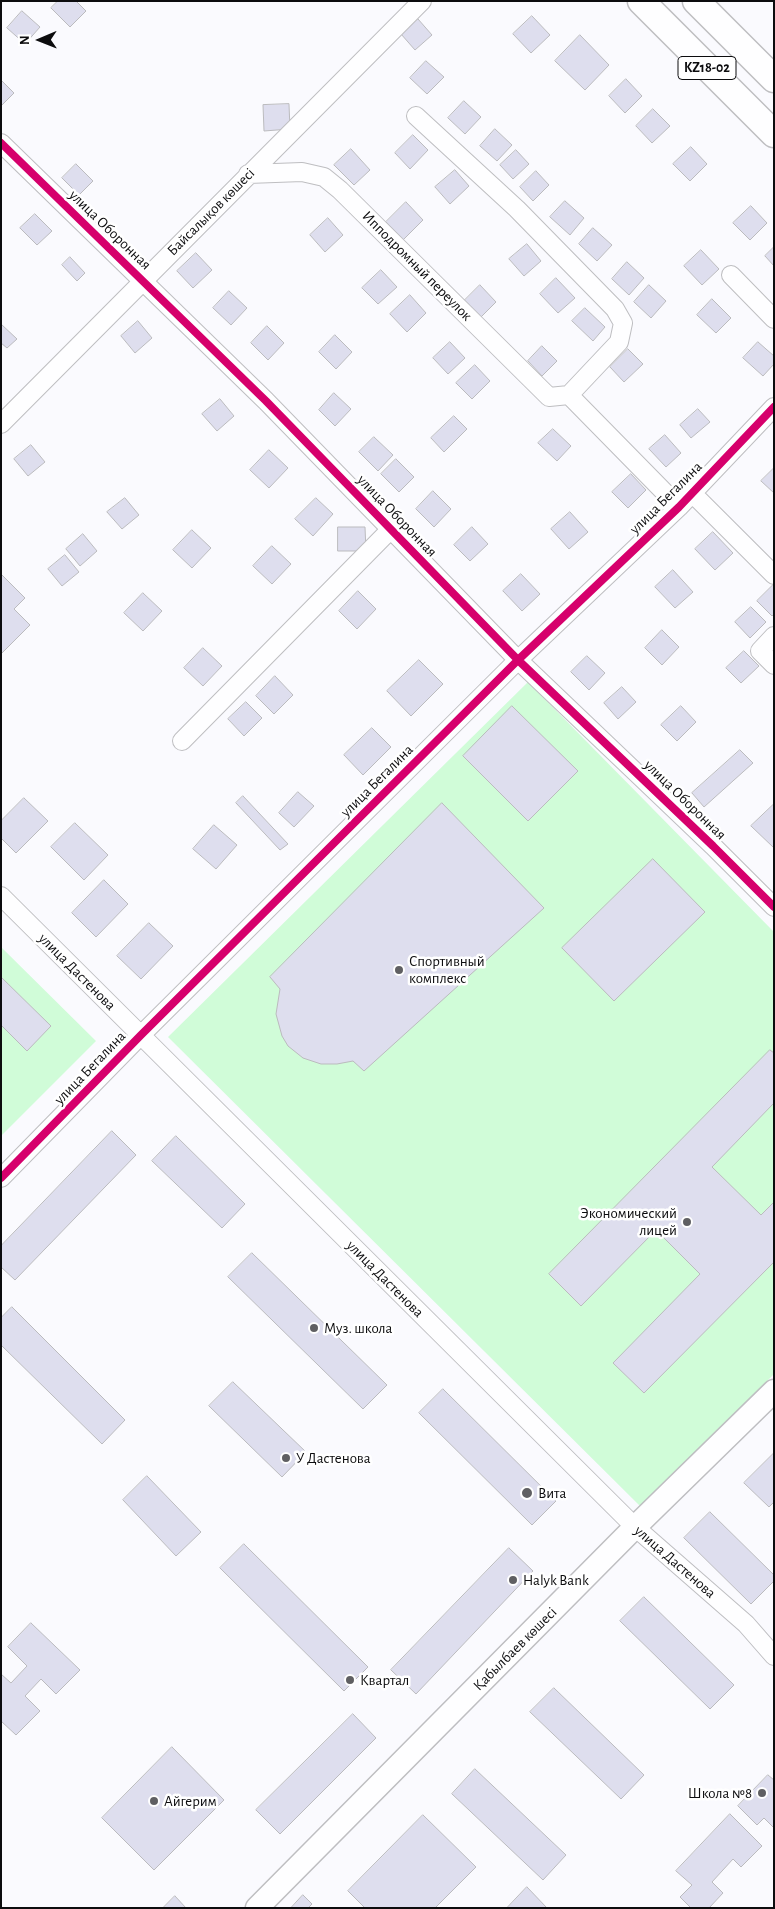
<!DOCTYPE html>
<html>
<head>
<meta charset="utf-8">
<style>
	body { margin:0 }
	#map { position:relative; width:775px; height:1909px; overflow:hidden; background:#fafafe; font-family:"Alegreya Sans",sans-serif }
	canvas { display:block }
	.frame { position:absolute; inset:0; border:2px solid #0c0c0e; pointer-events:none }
	.north { position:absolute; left:15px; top:15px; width:50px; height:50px; -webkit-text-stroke:4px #fff; paint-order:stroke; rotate:269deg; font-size:14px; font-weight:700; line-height:20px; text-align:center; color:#0c0c0e }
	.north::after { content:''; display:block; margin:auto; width:18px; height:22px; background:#0c0c0e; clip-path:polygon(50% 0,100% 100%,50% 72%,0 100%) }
</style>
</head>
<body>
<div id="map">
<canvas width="775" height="1909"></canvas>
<div class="frame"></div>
<div class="north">N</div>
</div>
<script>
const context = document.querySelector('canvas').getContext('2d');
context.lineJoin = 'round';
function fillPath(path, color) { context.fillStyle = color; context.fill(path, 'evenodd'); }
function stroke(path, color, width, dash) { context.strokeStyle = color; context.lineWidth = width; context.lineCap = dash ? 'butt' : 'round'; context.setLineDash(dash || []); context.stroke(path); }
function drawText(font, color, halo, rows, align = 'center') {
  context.font = font + ' "Alegreya Sans",sans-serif'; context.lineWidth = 5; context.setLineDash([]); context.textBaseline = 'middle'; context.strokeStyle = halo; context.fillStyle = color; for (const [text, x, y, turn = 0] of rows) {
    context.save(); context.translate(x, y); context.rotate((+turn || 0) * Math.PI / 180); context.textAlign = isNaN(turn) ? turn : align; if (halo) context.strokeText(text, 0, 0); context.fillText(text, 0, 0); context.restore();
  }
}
fillPath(new Path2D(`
	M528,682l246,250v442l-132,134 -474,-471z
	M1,947l95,94 -95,95z`), '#d0fcd8');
const building = new Path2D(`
	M58,1h18l10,10 -16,16 -19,-19z
	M22,11l18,16 -15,17 -18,-16z
	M532,16l18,19 -19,18 -18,-19z
	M418,19l14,16 -17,15 -14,-16z
	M580,35l29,30 -24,25 -30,-29z
	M426,61l18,16 -17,17 -17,-16z
	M626,79l16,17 -17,17 -16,-17z
	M1,80l13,13 -13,13z
	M464,101l17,16 -16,17 -17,-16z
	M289,104l1,25 -26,2 -1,-26z
	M653,109l17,17 -18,17 -16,-17z
	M495,129l17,16 -15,16 -17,-15z
	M413,135l15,15 -18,19 -15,-16z
	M691,147l16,17 -17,17 -17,-17z
	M351,149l19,21 -16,15 -20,-20z
	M516,150l13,14 -16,15 -13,-14z
	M76,164l17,17 -14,14 -17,-17z
	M455,170l14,16 -19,18 -15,-17z
	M536,171l13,14 -16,16 -13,-14z
	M565,201l19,17 -14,17 -20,-18z
	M406,202l17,18 -20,20 -17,-18z
	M751,206l16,17 -17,17 -17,-17z
	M35,214l17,17 -15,14 -17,-17z
	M328,218l15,17 -18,17 -15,-17z
	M593,228l19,17 -15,16 -18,-17z
	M527,244l14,17 -17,15 -15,-17z
	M774,247v19l-9,-10z
	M701,250l18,19 -17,16 -18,-19z
	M196,253l16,17 -19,18 -16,-17z
	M70,257l15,16 -8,8 -15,-16z
	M627,262l17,16 -15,17 -17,-16z
	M381,270l16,17 -19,17 -16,-16z
	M556,278l19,20 -17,15 -18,-19z
	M480,285l16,17 -16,16 -16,-17z
	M649,285l17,16 -15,17 -17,-16z
	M229,291l18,17 -16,17 -18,-17z
	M410,295l16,18 -19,19 -17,-18z
	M712,299l19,19 -15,15 -19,-18z
	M585,308l20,19 -12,14 -21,-20z
	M138,321l14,17 -17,15 -14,-17z
	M1,324l16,15 -10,9 -6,-5z
	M267,326l17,17 -16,17 -17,-17z
	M335,335l17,17 -16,17 -17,-17z
	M450,342l15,16 -17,16 -15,-16z
	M758,342l16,14v8l-11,12 -20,-18z
	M542,346l15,15 -15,15 -14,-15z
	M628,349l15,15 -19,18 -14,-15z
	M475,365l15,16 -18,18 -16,-16z
	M334,393l17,16 -16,17 -16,-16z
	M220,399l14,17 -17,15 -15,-17z
	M698,409l12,13 -19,16 -11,-13z
	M454,416l13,13 -23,23 -13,-14z
	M553,429l18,17 -14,15 -19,-18z
	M665,435l16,18 -15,14 -17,-18z
	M374,437l19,18 -15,16 -19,-19z
	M31,445l14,17 -17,14 -14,-17z
	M269,450l19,18 -19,20 -19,-18z
	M396,459l18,18 -15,15 -18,-18z
	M774,468v25l-13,-12z
	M631,474l15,16 -18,18 -16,-16z
	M433,491l18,18 -17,18 -18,-18z
	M125,498l14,17 -17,14 -15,-17z
	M316,498l17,16 -20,22 -18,-17z
	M570,512l18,20 -19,17 -18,-20z
	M338,527h27l1,24h-28z
	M472,527l16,17 -18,17 -16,-16z
	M192,530l19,18 -19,20 -19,-18z
	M713,532l20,21 -18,17 -20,-21z
	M83,534l14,17 -17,15 -14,-17z
	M272,546l19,18 -19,20 -19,-18z
	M65,555l14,17 -17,14 -14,-17z
	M673,570l20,22 -18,16 -20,-21z
	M1,574l24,24 -11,11 16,16 -29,29z
	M521,574l19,20 -18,17 -19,-20z
	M774,584v30l-2,2 -15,-15z
	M358,591l18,18 -19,20 -18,-18z
	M143,593l19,18 -19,20 -19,-18z
	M751,607l15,15 -16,16 -15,-16z
	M662,630l17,17 -17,18 -17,-17z
	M203,648l19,18 -19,20 -19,-18z
	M744,651l15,15 -18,17 -15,-15z
	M587,656l18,17 -16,17 -18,-18z
	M419,660l24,24 -32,32 -24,-25z
	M275,676l18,19 -19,19 -18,-18z
	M622,687l14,15 -18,17 -14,-16z
	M246,702l16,16 -18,18 -16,-17z
	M512,706l66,65 -50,50 -65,-65z
	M681,706l15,16 -19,19 -16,-16z
	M372,728l19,19 -28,28 -19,-20z
	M740,750l13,13 -49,44 -12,-14z
	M298,792l16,14 -20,21 -15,-14z
	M243,796l45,48 -8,6 -44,-47z
	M24,798l24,23 -32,32 -15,-15v-17z
	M442,803l102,105 -180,163 -11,-10 -16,3h-16l-18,-6 -15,-12 -6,-10 -6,-22 4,-25 -10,-12z
	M774,804v44l-23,-22z
	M75,823l33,32 -24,25 -33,-33z
	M214,825l23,20 -21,24 -23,-20z
	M653,859l52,53 -91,89 -52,-53z
	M104,880l24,24 -32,33 -24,-24z
	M149,923l24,23 -32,33 -24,-23z
	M1,977l50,49 -24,25 -26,-26z
	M770,1050l4,3v50l-62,64 49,48 13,-13v60l-130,131 -31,-30 87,-89 -44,-44 -75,76 -32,-32z
	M112,1131l24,24 -121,125 -14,-13v-21z
	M176,1136l69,68 -23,24 -70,-67z
	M252,1253l135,132 -24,24 -135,-132z
	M12,1307l113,113 -23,24 -101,-99v-27z
	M233,1382l73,70 -24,25 -73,-71z
	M443,1389l113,112 -24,24 -113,-112z
	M774,1453v49l-5,5 -25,-24z
	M147,1476l54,56 -25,24 -53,-56z
	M710,1512l64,63v6l-23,23 -67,-66z
	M244,1544l124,123 -24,24 -124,-123z
	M509,1548l24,23 -117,123 -25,-24z
	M644,1597l90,88 -24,24 -90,-88z
	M31,1623l49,47 -24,24 -15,-15 -16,17 15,15 -24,24 -15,-14v-47l10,9 16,-17 -19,-19z
	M554,1688l90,87 -23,24 -91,-87z
	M353,1714l23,24 -96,96 -24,-24z
	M172,1747l52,53 -70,70 -52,-52z
	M475,1769l91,86 -23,25 -91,-86z
	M768,1775l6,5v48l-10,-10 -7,7 -19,-19z
	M730,1814l32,32 -21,21 -8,-8 -21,23 11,11 -14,15h-18l-11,-11 12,-12 -16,-14z
	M423,1815l53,52 -41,41h-70l-17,-17z
	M527,1887l20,21h-40z
	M303,1895l9,9 -4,4h-17z
	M175,1896l11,12h-23z`);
fillPath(building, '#dedeee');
stroke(building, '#bbbbbe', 1);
const minor = new Path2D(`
	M416,116l101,93 98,100 8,14 -4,19 -50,53
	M1,143l265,258 252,259 195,186 61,61
	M248,174l54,-2 22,5 16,13 209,207 20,-2 110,112
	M731,275l43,44
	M1,424l421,-423
	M692,493l82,82
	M774,636l-14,15 14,14
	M182,741l209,-212
	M1,896l634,631 111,97 28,32
	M1,1178l140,-143 377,-375 161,-153 95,-100`);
const major = new Path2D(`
	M257,1908l378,-381 139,-136`);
const highway = new Path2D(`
	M641,1l133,133
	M696,1l78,78`);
stroke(minor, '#bebec1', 20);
stroke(major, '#bebec1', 25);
stroke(highway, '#bebec1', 29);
stroke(minor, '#fefeff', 18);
stroke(major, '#fefeff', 22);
stroke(highway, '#fefeff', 26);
stroke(new Path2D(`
	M1,143l265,258 252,259 195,186 61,61
	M1,1178l140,-143 377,-375 161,-153 95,-100`), '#d6006c', 8);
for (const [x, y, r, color] of [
	[399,970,5,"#5f5f62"],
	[687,1222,5,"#5f5f62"],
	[314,1328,5,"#5f5f62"],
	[286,1458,5,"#5f5f62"],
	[527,1493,6,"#5f5f62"],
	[513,1580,5,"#5f5f62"],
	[350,1680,5,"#5f5f62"],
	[762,1793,5,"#5f5f62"],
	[154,1801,5,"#5f5f62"]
]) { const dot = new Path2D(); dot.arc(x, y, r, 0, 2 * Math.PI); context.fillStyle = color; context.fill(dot); stroke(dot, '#fff', 2); }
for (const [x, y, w] of [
	[707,68,58]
]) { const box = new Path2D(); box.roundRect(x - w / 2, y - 11.5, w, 23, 4); context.fillStyle = '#fff'; context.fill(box); stroke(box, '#0c0c0e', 1); }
drawText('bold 14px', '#0c0c0e', null, [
	["KZ18-02",707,68]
]);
drawText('15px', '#0c0c0e', '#fff', [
	["Байсалықов көшесі",211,212,-45],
	["улица Оборонная",110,230,44],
	["Ипподромный переулок",417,266,45],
	["улица Бегалина",666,498,-45],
	["улица Оборонная",397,516,46],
	["улица Бегалина",377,781,-45],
	["улица Оборонная",685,800,44],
	["улица Дастенова",77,972,45],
	["улица Бегалина",90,1068,-46],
	["улица Дастенова",385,1279,45],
	["улица Дастенова",675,1562,41],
	["Қабылбаев көшесі",515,1649,-45]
]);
drawText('15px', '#0c0c0e', '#fff', [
	["Спортивный",409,961],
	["комплекс",409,978],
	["Экономический",677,1213,"right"],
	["лицей",677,1230,"right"],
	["Муз. школа",324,1328],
	["У Дастенова",296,1458],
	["Вита",538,1493],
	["Halyk Bank",523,1580],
	["Квартал",360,1680],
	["Школа №8",752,1793,"right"],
	["Айгерим",164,1801]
], 'left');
</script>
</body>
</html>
